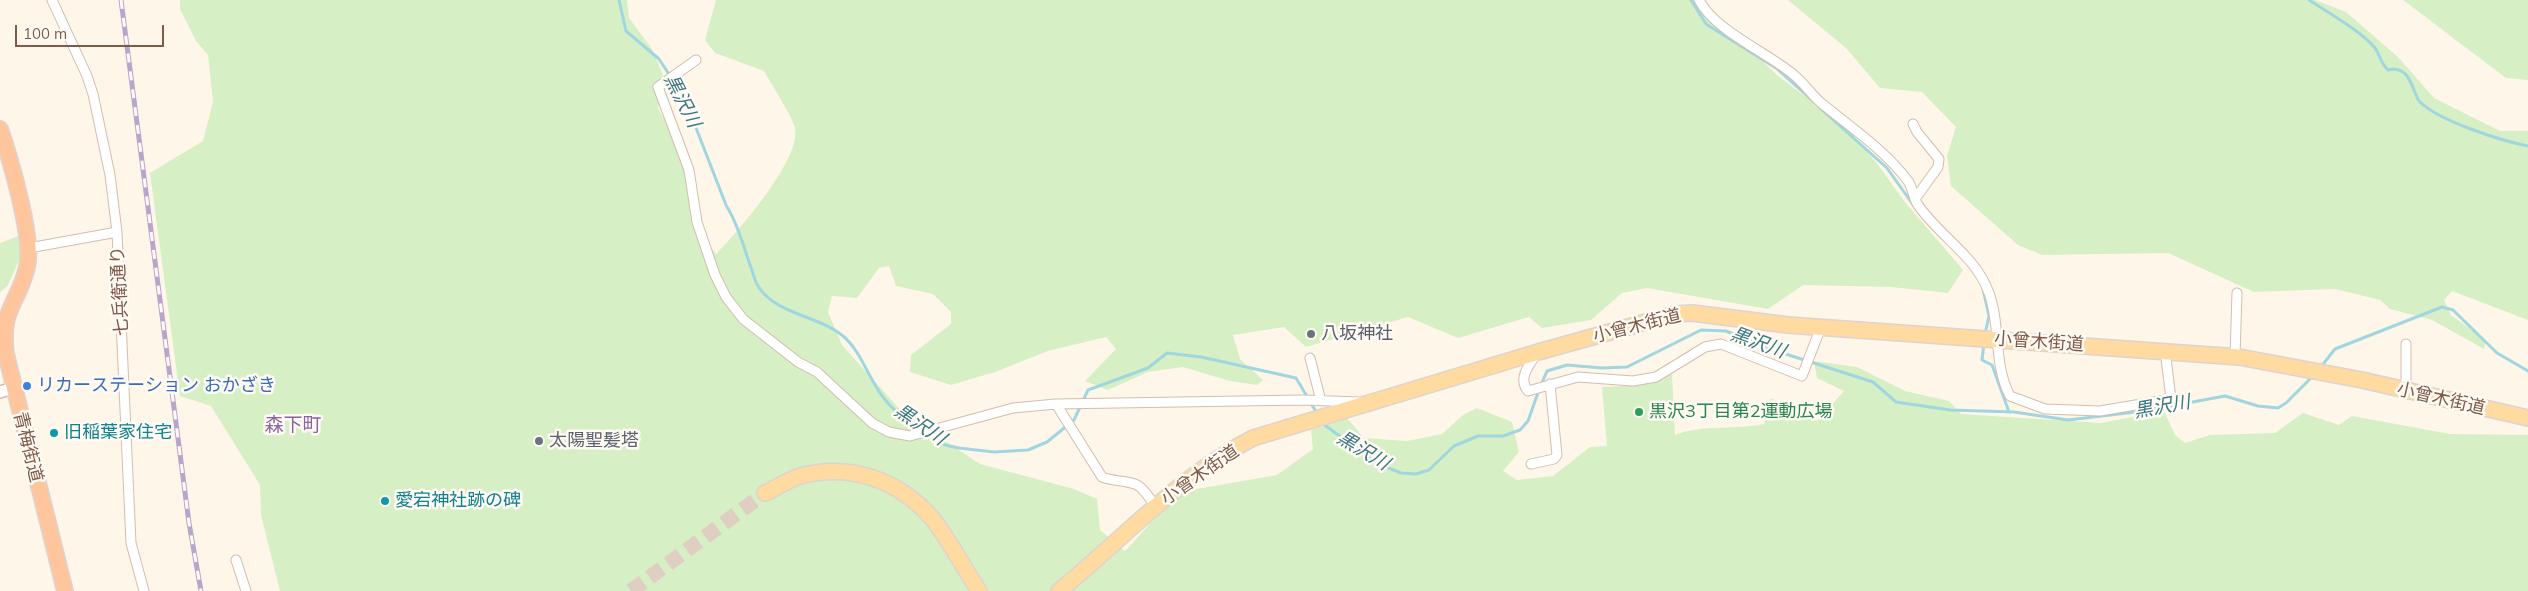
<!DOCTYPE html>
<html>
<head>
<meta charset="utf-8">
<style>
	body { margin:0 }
	#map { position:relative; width:2528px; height:591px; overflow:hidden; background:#fff6ea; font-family:Mulish,sans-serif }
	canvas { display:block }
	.scale { position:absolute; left:15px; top:25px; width:149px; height:22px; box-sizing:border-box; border:2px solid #7e5a49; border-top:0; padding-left:6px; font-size:15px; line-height:18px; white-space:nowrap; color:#7e5a49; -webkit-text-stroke:4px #fffaf3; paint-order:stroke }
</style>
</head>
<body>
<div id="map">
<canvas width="2528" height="591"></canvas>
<div class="scale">100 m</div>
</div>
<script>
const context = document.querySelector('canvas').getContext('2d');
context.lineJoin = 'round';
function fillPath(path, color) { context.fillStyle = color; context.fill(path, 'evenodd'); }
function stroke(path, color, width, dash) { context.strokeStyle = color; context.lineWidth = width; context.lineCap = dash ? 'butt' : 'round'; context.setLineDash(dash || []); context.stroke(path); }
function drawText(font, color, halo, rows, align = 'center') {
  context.font = font + ' Mulish,"Noto Sans JP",sans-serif'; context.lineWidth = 5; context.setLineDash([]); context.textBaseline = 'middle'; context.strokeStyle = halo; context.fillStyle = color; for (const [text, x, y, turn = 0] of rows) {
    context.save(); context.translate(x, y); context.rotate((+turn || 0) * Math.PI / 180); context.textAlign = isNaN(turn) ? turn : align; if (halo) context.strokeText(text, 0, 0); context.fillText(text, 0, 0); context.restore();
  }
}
fillPath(new Path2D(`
	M180,0h447l2,18 23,31 11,26 -5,33 36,66v49l22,31c21,-21 85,-95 79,-125 -1,-10 -25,-47 -31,-58l-49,-18 -10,-13 11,-40h982l79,75 70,53 32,38 25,35 59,69 -15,23 -57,-6 -88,-2 -35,24 -121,-21 -25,5 -31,27 -49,8 -13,-11 -71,21 -50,-21 -102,30 -22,-20 -51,8 7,24 23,21 -6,5 -27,-4 -47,-14 -35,5 -40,18 -23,-9 31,-32 -10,-12 -58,14 -53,21 -44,13 -41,-13 1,-17 40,-31v-12l-18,-18 -37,-8 -7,-20 -10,2 -22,30 -25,-2 -4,16 14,33 80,89 22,6 36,24 94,25 23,10 3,31 25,21 54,-59 98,-17 36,-26 -2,-19 36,-12 17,20 43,3 35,-7 21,-19 14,-7 35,14 7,30 -16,19 14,9 36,-4 37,-29 17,-1 -5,-59c26,-1 46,-2 70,-13l3,61c27,-11 60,-5 89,-11l7,-26 46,23 27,-30 -27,-13 -3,-17 43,6 48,24 44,10 12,13 140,9 63,-12 11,24 10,8 25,-8 65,-2 28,-20 36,12 13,-9 98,18 78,1v156h-2248l-19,-76 -1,-30 -49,-79 -31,-10 -30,-223 53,-32 10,-39 -5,-47 -12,-14 -16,-32z
	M1788,0h527l31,12 52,45 36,41 66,33h28v189l-76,-29 -8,9 7,15 35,25 -2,9 -52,-29 -42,-11 -10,-9 -45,-11 -81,3 -86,-39 -126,2 -24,-10 -67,-59 -4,-30 9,-29 -34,-35 -42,-4 -34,-40z
	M2403,0h125v80l-22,-2z
	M19,236l2,20 -13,29 -8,8v-50z`), '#d7efc5');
stroke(new Path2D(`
	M619,0l7,31 33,28 25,38 42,108c11,18 17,39 24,60 3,6 4,15 8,21 18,29 60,29 85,50 20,17 26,46 44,66 10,12 23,20 36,28
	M1691,0l15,24 70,44 38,34
	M2309,0c18,12 52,31 66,48 5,6 4,13 13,22 24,-6 24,24 32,32 19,19 82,39 108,44
	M1820,108l67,60 27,38
	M1983,289l6,27 -4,18
	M1984,343l-2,17 10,5 17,47
	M2320,368l15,-19 107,-42 11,3 44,43 31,18
	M1541,385l6,-14 20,-6 35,3 25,-1 74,-37 25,1 44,18 103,33 23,20 54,8 64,2 54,8 76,-9 81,-15 33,10 20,2 8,-5 27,-27
	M1322,423l54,40 25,10 15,1 13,-4 25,-24 24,-10h25l17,-6 8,-9 11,-31
	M928,434l17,11 14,3 35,4 34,-2 19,-8 27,-22 14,-30 60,-22 19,-15 34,4 95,21 22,37`), '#a0d6df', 3);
stroke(new Path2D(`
	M631,591l134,-98`), '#dfcfc2', 15, [15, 8]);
const minor = new Path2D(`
	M52,0l35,76 6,18 17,81 7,57 14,311 13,48
	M1699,0c16,31 68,52 95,75 10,8 17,19 26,27 29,24 65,48 88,79 5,7 5,17 10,24 22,32 58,51 71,88 12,33 4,71 21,103l35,13 55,2 71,-12 -6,-49
	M696,60l-38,27 31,83 8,52 18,53 11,22 17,22 55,43 19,10 55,51 17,9 21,4 103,-28 43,-4 247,-4 57,2
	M1913,124l4,8 22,27 -1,8 -23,32
	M29,248l88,-16
	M1538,352c-8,12 -21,26 -10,39l50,-14 55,4 23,-4 49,-30 16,-3 81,32 19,-49
	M2235,356l2,-63
	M1310,358l11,43
	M2406,391v-47
	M1056,404l46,73c11,5 30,3 38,10 6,5 11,13 15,19
	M1531,464l23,-5 3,-4 -7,-71
	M236,560l10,31`);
const tertiary = new Path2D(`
	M0,392l13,-4`);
const primary = new Path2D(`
	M765,493c11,-5 23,-13 35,-17 49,-13 97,3 131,41 18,22 32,50 48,74
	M1059,591c64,-52 120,-115 194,-153l285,-86 137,-38 17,-1 96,12 451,32 123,23 166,38`);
const trunk = new Path2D(`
	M0,129c10,29 34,110 27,138 -9,38 -27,41 -21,87l59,237`);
stroke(minor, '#d4bdad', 11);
stroke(tertiary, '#d4bdad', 14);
stroke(primary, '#ddd4d0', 18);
stroke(trunk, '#ddd4d0', 18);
stroke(minor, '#fff', 9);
stroke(tertiary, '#fff', 11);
stroke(primary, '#ffdaa1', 15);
stroke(trunk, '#ffc69e', 15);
const rail = new Path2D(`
	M121,0l68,523 12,68`);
stroke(rail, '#b9a5cc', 5);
stroke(rail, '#fffaf3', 3, [9]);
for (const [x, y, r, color] of [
	[1311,334,5,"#6b7280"],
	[27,386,5,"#3f7fe0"],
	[1639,412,5,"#2e9e5b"],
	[54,433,5,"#0f9aa8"],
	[539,441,5,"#6b7280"],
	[385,501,5,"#0f9aa8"]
]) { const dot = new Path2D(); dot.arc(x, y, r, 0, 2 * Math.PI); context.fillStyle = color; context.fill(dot); stroke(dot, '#fffaf3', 2); }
drawText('18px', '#7e5a49', '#fffaf3', [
	["七兵衛通り",120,291,-93],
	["小曾木街道",1637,326,-14],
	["小曾木街道",2039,342,4],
	["小曾木街道",2441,399,13],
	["青梅街道",28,447,76],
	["小曾木街道",1200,475,-35]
]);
drawText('18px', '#5b616d', '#fffaf3', [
	["八坂神社",1321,334],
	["太陽聖髪塔",549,441]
], 'left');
drawText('18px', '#366cbe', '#fffaf3', [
	["リカーステーション おかざき",37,386]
], 'left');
drawText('18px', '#27864d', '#fffaf3', [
	["黒沢3丁目第2運動広場",1649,412]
], 'left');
drawText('18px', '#0d838f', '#fffaf3', [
	["旧稲葉家住宅",64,433],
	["愛宕神社跡の碑",395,501]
], 'left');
drawText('italic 19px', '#3a7984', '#fffaf3', [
	["黒沢川",682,101,63],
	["黒沢川",1758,343,20],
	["黒沢川",2162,407,-10],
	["黒沢川",920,425,34],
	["黒沢川",1363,451,31]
]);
drawText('19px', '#8b65a1', '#fffaf3', [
	["森下町",293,425]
]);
</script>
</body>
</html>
